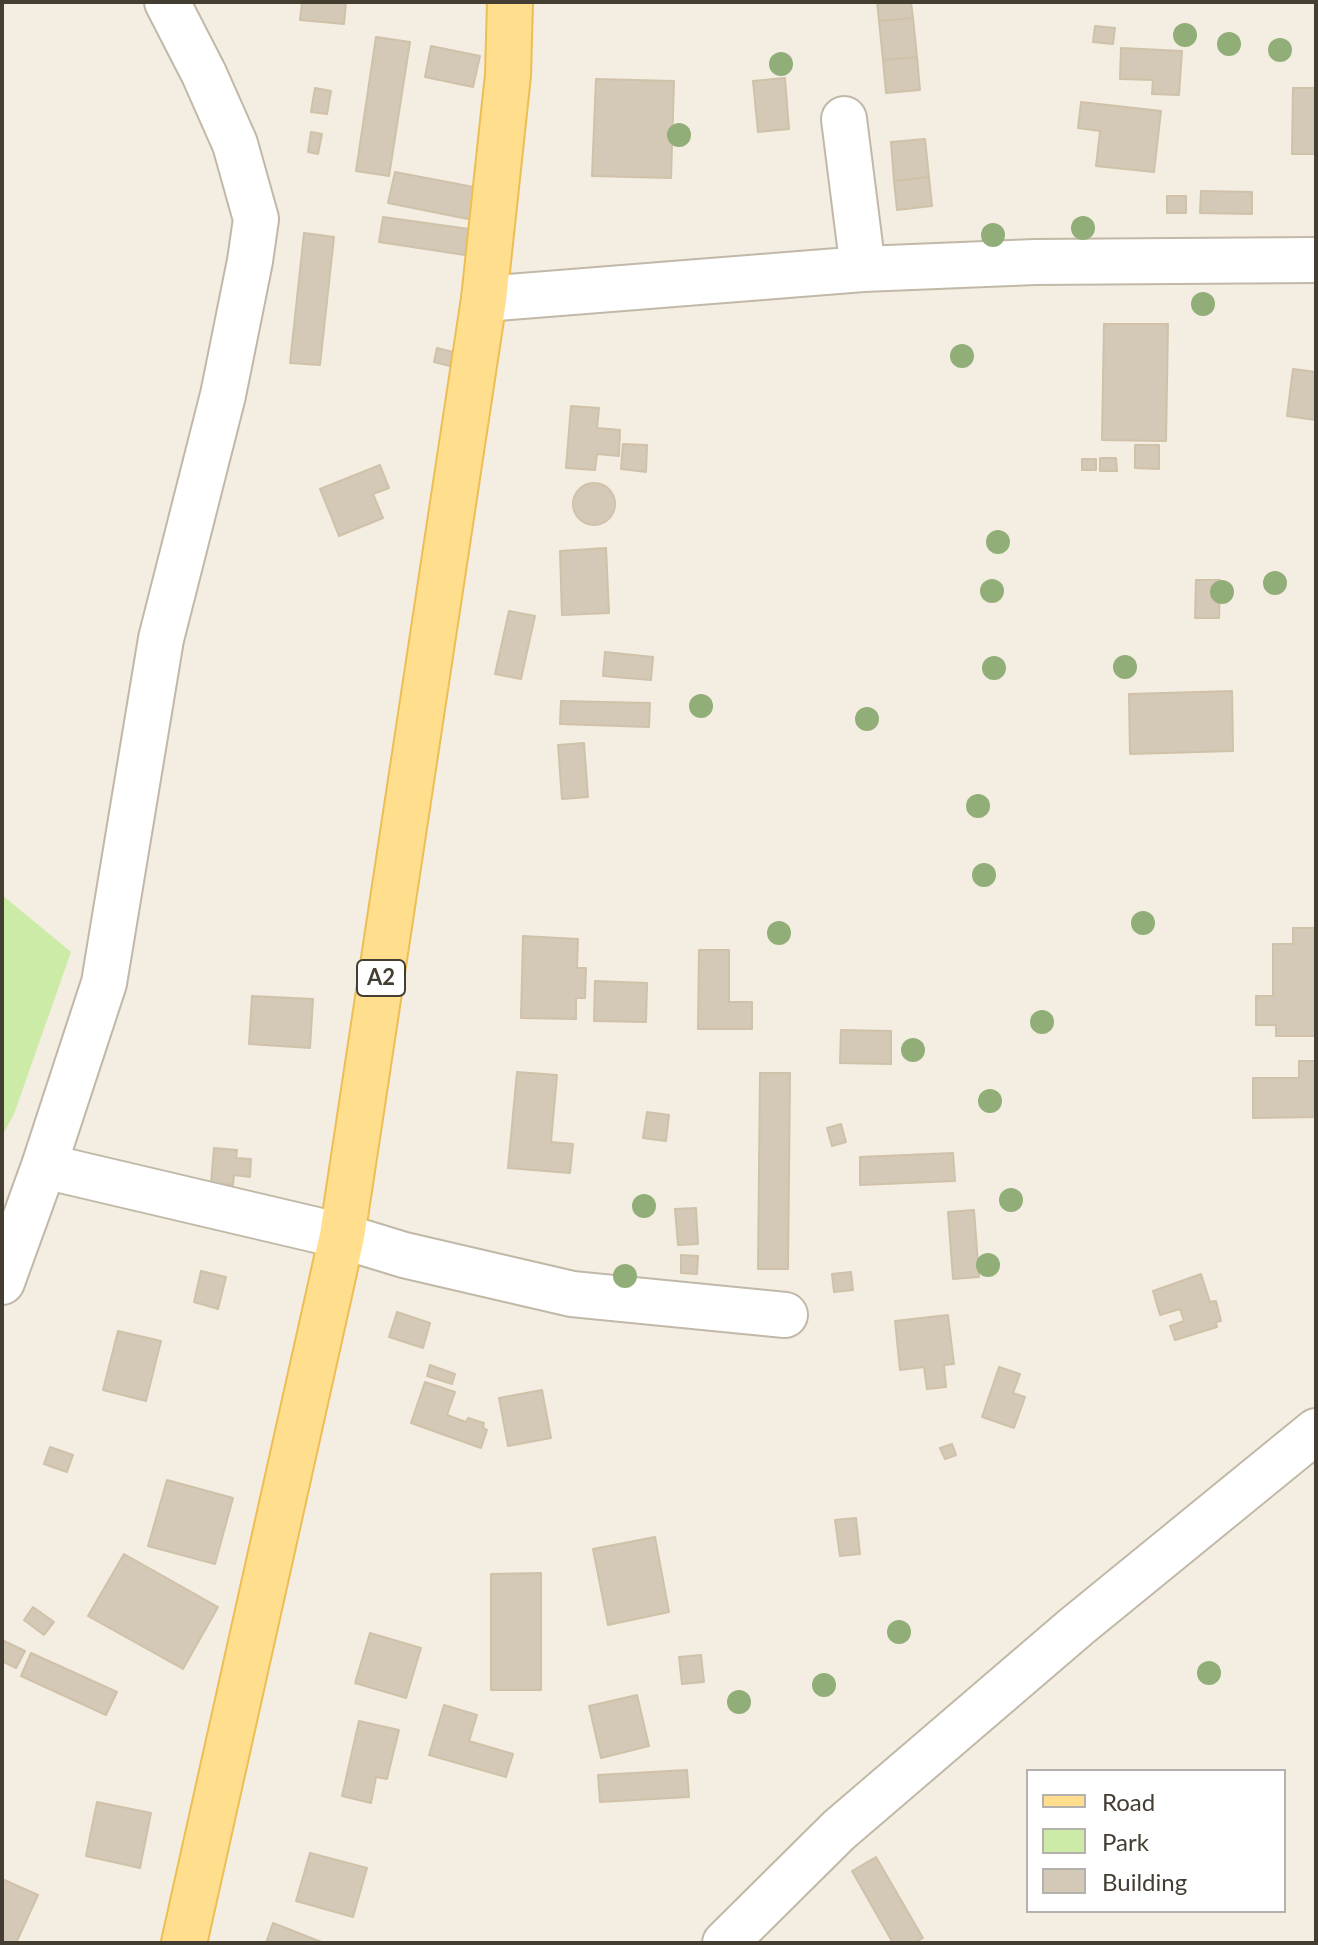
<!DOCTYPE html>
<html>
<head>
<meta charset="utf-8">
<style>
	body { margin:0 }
	#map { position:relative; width:1318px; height:1945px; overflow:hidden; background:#f3ede2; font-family:Lato,sans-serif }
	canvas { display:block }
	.frame { position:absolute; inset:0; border:4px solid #443d32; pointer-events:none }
	.legend { position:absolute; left:1026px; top:1769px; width:260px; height:144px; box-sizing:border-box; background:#fff; border:2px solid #b4b1ad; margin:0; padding:10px 14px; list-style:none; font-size:24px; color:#443d32 }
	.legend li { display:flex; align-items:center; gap:16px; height:40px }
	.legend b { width:40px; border:2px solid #b4b1ad }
</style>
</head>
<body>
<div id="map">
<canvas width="1318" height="1945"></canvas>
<div class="frame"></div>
<ul class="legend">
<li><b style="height:10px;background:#ffde8e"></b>Road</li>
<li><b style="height:22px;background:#cceba6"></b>Park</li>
<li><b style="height:22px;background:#d4c9b6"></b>Building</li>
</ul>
</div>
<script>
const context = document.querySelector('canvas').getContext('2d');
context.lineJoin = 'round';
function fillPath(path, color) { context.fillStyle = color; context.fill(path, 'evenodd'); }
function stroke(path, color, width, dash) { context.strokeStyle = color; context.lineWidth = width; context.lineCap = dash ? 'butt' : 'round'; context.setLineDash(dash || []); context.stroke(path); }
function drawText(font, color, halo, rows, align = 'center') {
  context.font = font + ' Lato,sans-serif'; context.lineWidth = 6; context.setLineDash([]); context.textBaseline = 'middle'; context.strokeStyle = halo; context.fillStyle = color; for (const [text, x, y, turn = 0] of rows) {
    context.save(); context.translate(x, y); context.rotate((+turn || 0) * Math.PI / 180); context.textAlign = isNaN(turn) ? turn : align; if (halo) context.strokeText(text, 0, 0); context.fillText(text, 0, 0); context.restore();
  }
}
fillPath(new Path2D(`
	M2,895l69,57 -57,162 -12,22z`), '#cceba6');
const building = new Path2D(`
	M302,2h44l-2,22 -44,-4z
	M877,2h34l2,16 -34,3z
	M913,18l4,39 -34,3 -4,-39z
	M1095,26l20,2 -2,16 -20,-2z
	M376,37l34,5 -21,134 -33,-5z
	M431,46l49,10 -7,31 -48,-10z
	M1121,48l61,3 -3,44 -27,-1 1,-14 -33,-1z
	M917,57l3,33 -34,3 -3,-33z
	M785,78l4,51 -31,3 -5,-51z
	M596,79l78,2 -3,97 -79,-2z
	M315,88l16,3 -4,23 -16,-2z
	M1293,88h23v66h-24z
	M1081,102l80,9 -7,61 -58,-6 4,-35 -22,-3z
	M311,132l11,2 -4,20 -10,-2z
	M925,139l4,38 -35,4 -3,-39z
	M395,172l89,17 -6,32 -90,-18z
	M929,177l3,29 -35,4 -3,-29z
	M1201,191l51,1v22l-52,-1z
	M1167,196h19v17h-19z
	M383,217l86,12 -4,26 -86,-13z
	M304,233l30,4 -14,128 -30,-2z
	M1104,324h64l-2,117 -64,-1z
	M437,348l16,4 -3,14 -16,-4z
	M1293,369l23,3v48l-29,-4z
	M571,406l28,2 -2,20 23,2 -1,26 -22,-2 -2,16 -29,-2z
	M623,444l24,1 -1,27 -25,-3z
	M1135,445h24v24l-24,-1z
	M1100,458h16l1,13h-17z
	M1082,459h14v11h-14z
	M380,465l9,23 -16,6 10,24 -44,18 -19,-47z
	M573 504a21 21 0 1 1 42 0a21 21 0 1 1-42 0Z
	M606,548l3,65 -47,2 -2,-64z
	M1196,580h24l-1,38h-24z
	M509,611l26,5 -14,63 -26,-5z
	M605,652l48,5 -2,23 -48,-4z
	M1232,691l1,60 -103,3 -1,-60z
	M561,701l89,2 -1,24 -89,-3z
	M584,743l4,54 -26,2 -4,-54z
	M1293,928h23v108h-40v-11h-20v-29h17v-52h20z
	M523,936l55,3 -1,29h9l-1,30h-9v21l-55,-1z
	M699,950h30v52h23v27h-54z
	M595,981l52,2 -1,39 -52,-1z
	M252,996l61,3 -3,49 -61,-4z
	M841,1030l50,1v33l-51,-1z
	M1299,1061h17v56l-63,1v-40h46z
	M517,1072l40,3 -6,67 22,2 -3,29 -62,-5z
	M760,1073h30l-2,196h-30z
	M647,1112l22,3 -3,26 -23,-3z
	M841,1124l5,18 -14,4 -5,-18z
	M214,1148l23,2 -1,8 15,1 -1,18 -16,-2 -1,10 -22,-2z
	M953,1153l2,28 -95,4v-28z
	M696,1208l2,36 -20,1 -3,-36z
	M974,1210l5,67 -26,2 -5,-67z
	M681,1255l17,1 -1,18 -16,-1z
	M201,1271l25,6 -8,32 -24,-7z
	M851,1272l2,18 -19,2 -2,-18z
	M1201,1274l9,28 6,-1 5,20 -5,1 1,5 -42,13 -5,-14 14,-5 -4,-12 -20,6 -7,-24z
	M397,1312l33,11 -7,25 -34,-11z
	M948,1315l6,49 -10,1 2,22 -19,2 -3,-22 -24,3 -5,-49z
	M118,1331l43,10 -15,60 -43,-11z
	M430,1365l25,9 -3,10 -25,-8z
	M999,1367l21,7 -7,19 12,4 -11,31 -32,-11z
	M425,1382l30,10 -8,23 19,7 2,-4 16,5 -1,5 4,2 -6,18 -70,-25z
	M542,1390l9,48 -43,8 -9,-48z
	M952,1444l4,11 -11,4 -5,-11z
	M50,1447l23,8 -6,17 -23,-8z
	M167,1480l66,18 -18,66 -67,-18z
	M856,1518l4,36 -20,2 -5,-36z
	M655,1537l14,75 -61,13 -15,-76z
	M124,1554l94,53 -35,62 -95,-53z
	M541,1573v117h-50v-116z
	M33,1607l21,15 -10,13 -20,-15z
	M370,1633l51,15 -15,50 -51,-15z
	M2,1640l23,11 -9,17 -14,-7z
	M31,1653l86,39 -11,23 -85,-39z
	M701,1655l3,27 -22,2 -3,-27z
	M637,1695l12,51 -48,12 -12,-52z
	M444,1705l33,10 -8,26 44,13 -7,23 -77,-22z
	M359,1721l40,9 -12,49 -11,-2 -5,26 -29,-7z
	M687,1770l2,27 -89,5 -2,-27z
	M97,1802l54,11 -11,55 -54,-12z
	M310,1853l57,15 -14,49 -57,-16z
	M876,1857l47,81 -9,5h-21l-41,-72z
	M2,1879l36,16 -22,48h-14z
	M273,1923l51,20h-58z`);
fillPath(building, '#d4c9b6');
stroke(building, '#d0c1a9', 2);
const minor = new Path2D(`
	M844,119l19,150
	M484,299l379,-30 172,-7 281,-2
	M44,1166l298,70 62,19 168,39 213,21
	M2,1282l42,-116 60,-183 57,-344 62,-244 27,-134 6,-42 -21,-75 -31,-70 -37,-72
	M725,1943l114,-113 238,-204 239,-195`);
const major = new Path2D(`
	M184,1943l158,-707 142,-937 24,-224 2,-73`);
stroke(minor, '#c1b8a7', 48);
stroke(major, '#edbe55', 48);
stroke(minor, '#fff', 44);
stroke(major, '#ffde8e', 44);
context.fillStyle = '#92ae78';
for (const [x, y] of [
	[1185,35],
	[1229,44],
	[1280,50],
	[781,64],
	[679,135],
	[1083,228],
	[993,235],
	[1203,304],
	[962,356],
	[998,542],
	[1275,583],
	[992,591],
	[1222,592],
	[1125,667],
	[994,668],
	[701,706],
	[867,719],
	[978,806],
	[984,875],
	[1143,923],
	[779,933],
	[1042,1022],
	[913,1050],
	[990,1101],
	[1011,1200],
	[644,1206],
	[988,1265],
	[625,1276],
	[899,1632],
	[1209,1673],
	[824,1685],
	[739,1702]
]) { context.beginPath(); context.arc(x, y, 12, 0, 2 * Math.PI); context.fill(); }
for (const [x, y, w] of [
	[381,978,48]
]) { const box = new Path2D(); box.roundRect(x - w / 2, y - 18, w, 36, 6); context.fillStyle = '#fff'; context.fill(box); stroke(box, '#443d32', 2); }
drawText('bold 22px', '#443d32', null, [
	["A2",381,978]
]);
</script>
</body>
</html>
